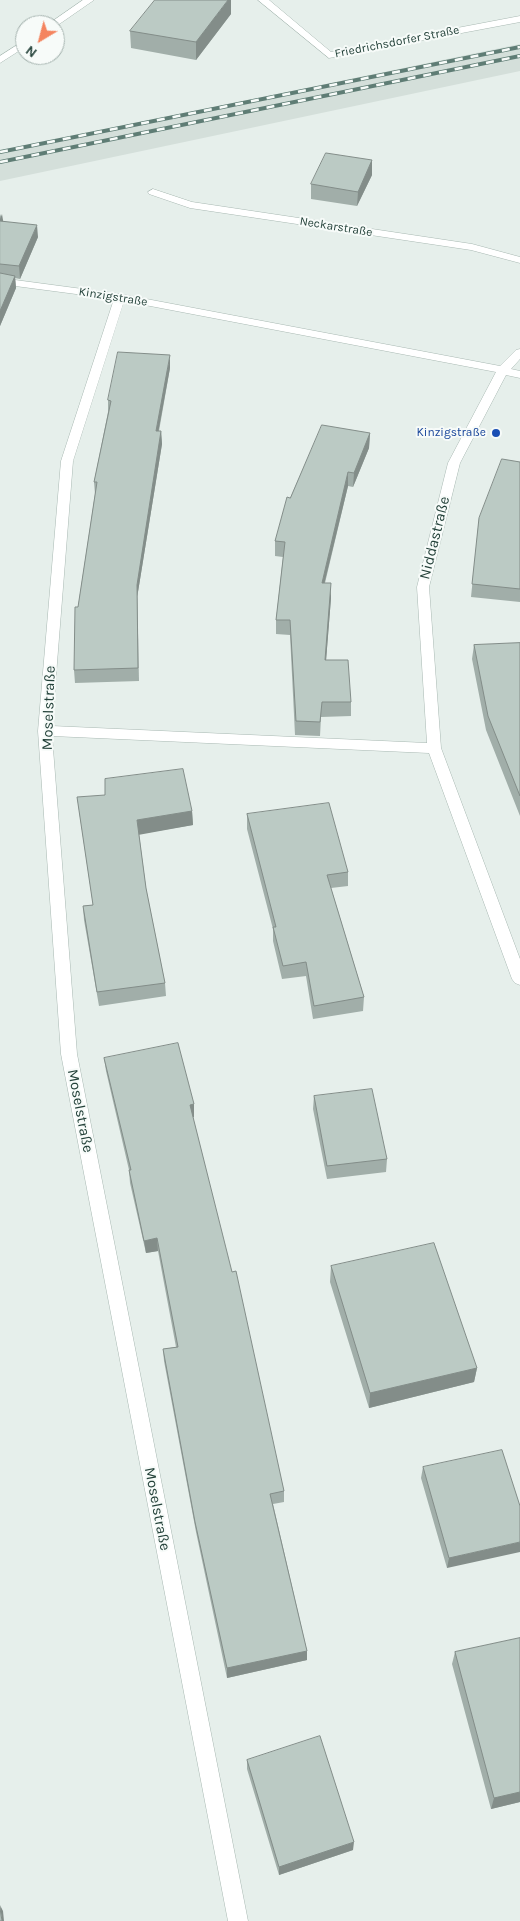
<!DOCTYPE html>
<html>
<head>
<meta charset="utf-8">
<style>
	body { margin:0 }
	#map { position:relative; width:520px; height:1921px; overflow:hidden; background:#e6efeb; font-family:Karla,sans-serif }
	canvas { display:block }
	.north { position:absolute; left:15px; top:15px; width:50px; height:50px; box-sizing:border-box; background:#f7fbf9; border:1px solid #a3b1ad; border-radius:50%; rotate:217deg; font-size:14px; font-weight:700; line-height:20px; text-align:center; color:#24423a }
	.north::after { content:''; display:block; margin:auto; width:18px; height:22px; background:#f4845f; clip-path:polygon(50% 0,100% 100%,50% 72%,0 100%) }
</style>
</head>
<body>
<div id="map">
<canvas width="520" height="1921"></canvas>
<div class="north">N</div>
</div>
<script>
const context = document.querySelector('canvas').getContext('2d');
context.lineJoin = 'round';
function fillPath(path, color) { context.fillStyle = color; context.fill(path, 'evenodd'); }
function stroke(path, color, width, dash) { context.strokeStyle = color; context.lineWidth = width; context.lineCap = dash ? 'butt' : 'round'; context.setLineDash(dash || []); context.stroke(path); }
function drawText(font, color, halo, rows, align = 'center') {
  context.font = font + ' Karla,sans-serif'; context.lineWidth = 4; context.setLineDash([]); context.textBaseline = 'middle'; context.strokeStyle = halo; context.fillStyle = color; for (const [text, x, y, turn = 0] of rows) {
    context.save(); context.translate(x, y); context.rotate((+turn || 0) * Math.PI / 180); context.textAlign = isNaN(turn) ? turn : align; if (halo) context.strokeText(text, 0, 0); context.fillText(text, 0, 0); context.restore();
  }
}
fillPath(new Path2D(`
	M520,44v27l-520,110v-30z`), '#d4dfda');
const minor = new Path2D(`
	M83,0h11l-39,27v-2h-8z
	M258,0h11l62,52 189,-36v6l-191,36z
	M25,40v7l-25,16v-7z
	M153,189l39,13 280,42 48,13v6l-49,-13 -281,-42 -41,-14 -1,-2z
	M0,278l120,16 380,72 16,-16 4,-1v10l-9,10 9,2v7l-14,-3 -46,88 -31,124 12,161 79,211v26l-5,-2 -3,-4 -83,-226 -377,-17 25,318 171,867h-20l-167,-867 -23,-323 23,-270 53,-162 -114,-15zM124,301l372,71 -48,91 -31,124 10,156 -375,-17 21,-265z`);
stroke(minor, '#a8b8b2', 1);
fillPath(minor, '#fff');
const rail = new Path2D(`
	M0,152l520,-105
	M0,162l520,-106`);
stroke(rail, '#5f7d75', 4);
stroke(rail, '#f7fbf9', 2.5, [8]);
fillPath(new Path2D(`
	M231,14l-35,46 -65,-12 -1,-17z
	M372,160v15l-15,31 -46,-7v-15z
	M0,214l3,7 35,16 -18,42 -5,-1 1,10 -16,38z
	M170,368l-11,63h2l1,13 -25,154 2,83 -64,2 -1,-13 4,-63 17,-113 -1,-12 14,-70v-12z
	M370,433l-1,15 -16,39 -5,-1 -23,97 6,15 -5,62 25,42v14l-30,1 -1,19 -25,-1 -5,-100 -14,-1v-14l7,-63 -8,-1v-15l15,-43z
	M520,462v140l-49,-5 8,-79z
	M520,643v173l-34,-86 -14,-71 2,-14z
	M77,797l115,14 1,14 -54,9 7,54 19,95 1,13 -67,10 -15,-86 -1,-14 10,-1z
	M247,814l101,58v14l-17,2 33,109 -1,14 -50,8 -7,-43 -24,3 -9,-38v-12l-26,-100z
	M104,1058l90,46v13h-1l91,374v11l-11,2 34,147v9l-80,18 -31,-146 -32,-171 -1,-12 13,-2 -18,-96 -12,2 -16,-70 -1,-13 -23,-99z
	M314,1096l73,63 -1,13 -59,7 -14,-70z
	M331,1266l146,102 -3,14 -105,26 -39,-126z
	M423,1467l97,39 -73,62 -26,-90z
	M520,1638v164l-29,7 -39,-145 3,-12z
	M247,1760l106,90 -74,25 -32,-106z`), '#a1aea9');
fillPath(new Path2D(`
	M228,0h3v14l-35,46v-18z
	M372,160v15l-15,31 1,-14z
	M2,214l2,12 -4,4v-11z
	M37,225l1,12 -18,42 -1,-13z
	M15,276l1,12 -16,38v-15z
	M170,355v13l-14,76v-13z
	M161,431l1,13 -25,154 2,83 -2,-96z
	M370,433l-1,15 -16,39 1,-14z
	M348,472v14l-27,111 1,-14z
	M331,583v15l-6,76v-14z
	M192,811l1,14 -55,10 -1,-15z
	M194,1104v13l-4,1v-13z
	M157,1238l1,13 -12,2 -2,-12z
	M477,1368l-3,14 -105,26 1,-15z
	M520,1542v10l-73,16 2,-10z
	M307,1651v9l-80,18v-10z
	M520,1792v10l-29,7 3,-11z
	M354,1842l-1,8 -74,25v-8z
	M0,1905l3,6 1,10h-2z`), '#838d89');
const building = new Path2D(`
	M155,0h73l-32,42 -66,-11z
	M326,153l46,7 -14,32 -47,-8z
	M0,221l37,4 -18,41 -19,-2z
	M0,273l15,3 -15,35z
	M118,352l52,3 -14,76h5l-24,154 1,83 -64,2 1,-63h3l19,-125h-3l17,-81 -3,-1z
	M322,425l48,8 -16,40 -6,-1 -26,111h9l-6,77h23l3,42h-29l-2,20 -24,-1 -6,-101h-14l9,-78 -10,-1 12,-44 3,1z
	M502,459l18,3v127l-48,-5 7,-66z
	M520,643v153l-32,-80 -14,-71z
	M183,769l9,42 -55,9 9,68 19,95 -68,9 -14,-86 10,-1 -16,-108 28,-2v-16z
	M329,803l19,69 -21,3 37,122 -50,9 -8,-44 -23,4 -10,-39h3l-29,-113z
	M178,1043l16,61 -4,1 42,167 4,-1 48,220 -14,3 37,157 -80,17 -32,-146 -32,-173 15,-2 -21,-109 -13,3 -15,-71h2l-27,-112z
	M372,1089l15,70 -60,7 -13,-70z
	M434,1243l43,125 -107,25 -39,-127z
	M502,1450l18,56v36l-71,16 -26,-91z
	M520,1638v154l-26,6 -39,-146z
	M320,1736l34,106 -75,25 -32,-107z
	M0,1908l2,13h-2z`);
fillPath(building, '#bbcac4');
stroke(building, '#838d89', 1);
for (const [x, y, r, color] of [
	[496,433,5,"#1a4fb4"]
]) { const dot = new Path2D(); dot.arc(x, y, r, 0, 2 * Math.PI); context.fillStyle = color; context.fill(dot); stroke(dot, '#f7fbf9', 2); }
drawText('12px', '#24423a', '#f7fbf9', [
	["Friedrichsdorfer Straße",397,42,-11],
	["Neckarstraße",336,227,9],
	["Kinzigstraße",113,297,9]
]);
drawText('12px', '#164399', '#f7fbf9', [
	["Kinzigstraße",486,433]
], 'right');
drawText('15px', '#24423a', '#f7fbf9', [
	["Niddastraße",435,538,-76],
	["Moselstraße",49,708,-88],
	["Moselstraße",80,1111,79],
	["Moselstraße",157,1509,79]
]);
</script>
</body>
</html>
